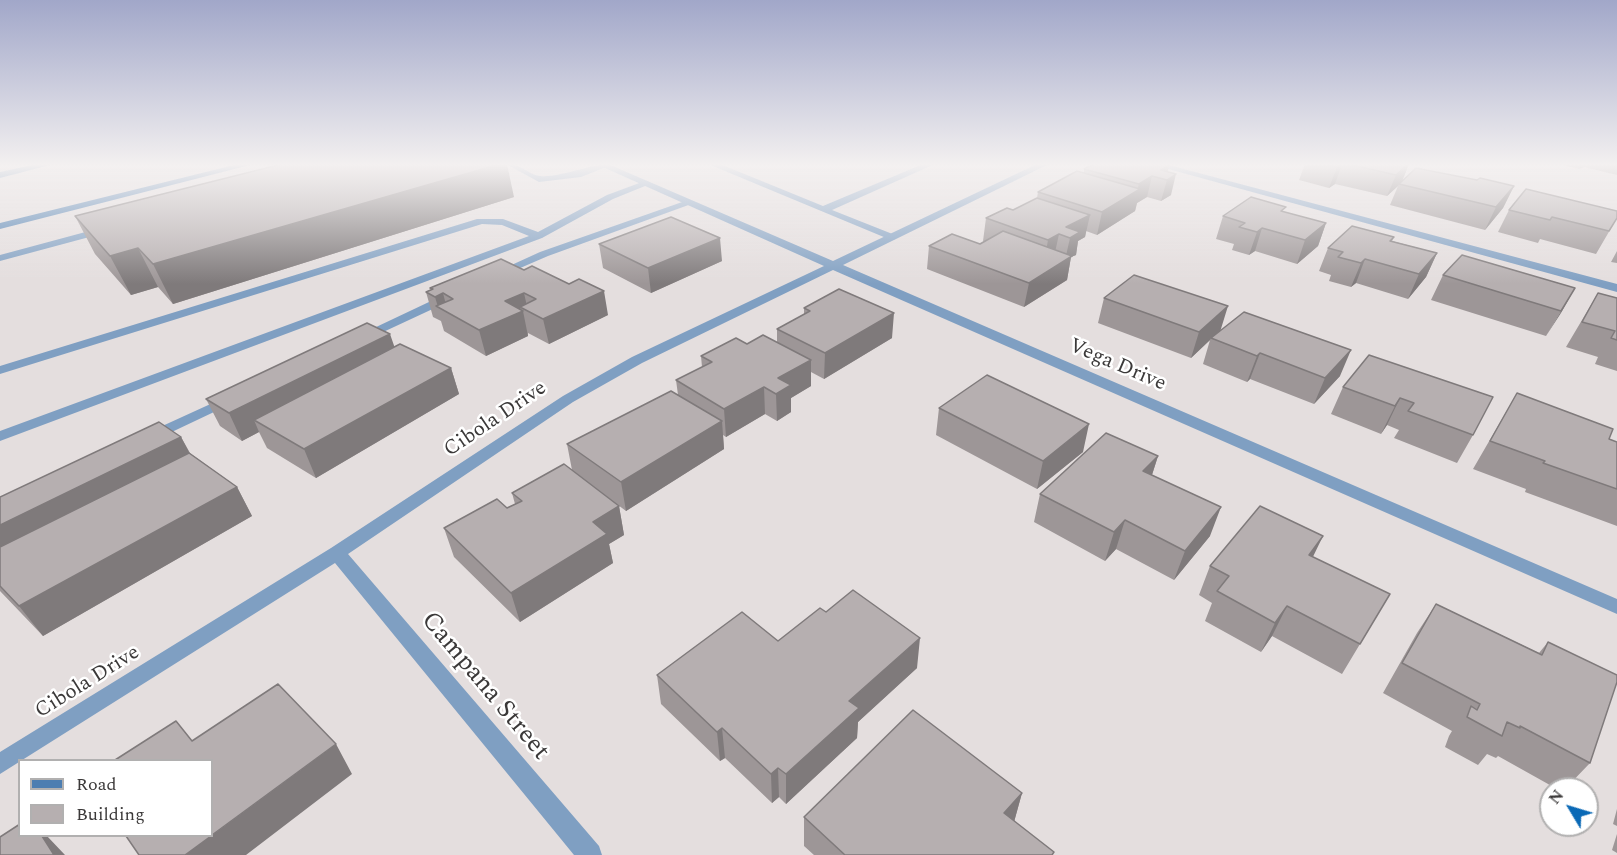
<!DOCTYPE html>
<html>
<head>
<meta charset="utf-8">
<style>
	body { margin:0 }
	#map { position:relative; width:1617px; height:855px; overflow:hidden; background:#e4dede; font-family:Spectral,serif }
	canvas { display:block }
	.legend { position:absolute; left:18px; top:759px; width:195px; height:78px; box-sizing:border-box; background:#fff; border:2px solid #b1b0b0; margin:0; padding:8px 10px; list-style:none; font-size:18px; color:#3b3939 }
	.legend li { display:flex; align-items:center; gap:12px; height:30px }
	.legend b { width:30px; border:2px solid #b1b0b0 }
	.north { position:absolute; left:1539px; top:777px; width:60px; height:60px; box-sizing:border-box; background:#fff; border:2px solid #b1b0b0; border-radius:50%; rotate:308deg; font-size:16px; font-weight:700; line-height:24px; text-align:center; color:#3b3939 }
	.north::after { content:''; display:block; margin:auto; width:21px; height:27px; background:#0a69b6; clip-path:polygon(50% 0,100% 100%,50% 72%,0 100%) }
</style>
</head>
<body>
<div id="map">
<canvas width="1617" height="855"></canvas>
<ul class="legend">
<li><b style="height:8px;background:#4d7eb1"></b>Road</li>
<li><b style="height:16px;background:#b6afb0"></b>Building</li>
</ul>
<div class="north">N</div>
</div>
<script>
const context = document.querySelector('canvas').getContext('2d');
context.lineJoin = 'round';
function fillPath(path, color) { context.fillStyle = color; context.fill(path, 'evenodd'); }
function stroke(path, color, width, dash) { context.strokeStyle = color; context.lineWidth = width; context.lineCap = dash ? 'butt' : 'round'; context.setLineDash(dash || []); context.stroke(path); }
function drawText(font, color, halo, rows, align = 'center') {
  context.font = font + ' Spectral,serif'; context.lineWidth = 5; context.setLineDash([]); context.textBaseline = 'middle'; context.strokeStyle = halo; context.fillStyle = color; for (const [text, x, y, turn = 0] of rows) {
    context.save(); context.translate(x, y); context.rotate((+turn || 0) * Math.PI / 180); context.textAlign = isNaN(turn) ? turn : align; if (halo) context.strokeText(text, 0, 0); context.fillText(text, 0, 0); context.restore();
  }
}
fillPath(new Path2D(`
	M506,164c16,0 21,10 34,12 18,3 58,-15 69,-10l-28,11 -42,5z
	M708,164h12l103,42 100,-42h12l-103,46 63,25v4l-4,1z
	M642,182l8,2 -37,15 -71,39 -542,203v-10l529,-195 -27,-11 -20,-1 -482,150v-8l477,-147h26l35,13 69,-37z
	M685,201l9,2 -146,53 -44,19h-8l-2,-2 46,-21z
	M104,227l5,3 -1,2 -108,29v-6z
	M448,293l6,4 -2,3 -86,40h-10l-1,-3z
	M228,396l5,1 2,3 -2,3 -76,36h-10l-3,-3 3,-3z`), '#7f9fc2');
fillPath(new Path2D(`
	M596,164h12l225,97 204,-97h12l-206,101 774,334v15l-784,-344 -191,93 -69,39 -225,152 251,292 3,9h-28l-239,-292 -335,211v-22l331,-204 232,-152 69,-39 192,-91z
	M1150,164h15l452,120v8z`), '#7f9fc2');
fillPath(new Path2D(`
	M37,164h17l-54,14v-6z
	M238,164h16l-254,65v-6z`), '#4d7eb1');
fillPath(new Path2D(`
	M1305,164h104l-7,17 75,-1 37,6 -11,22 -18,22 -95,-25 8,-19 -11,10 -52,-12 -6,4 -30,-8z
	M1559,164h58v11l-33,-8 -5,2z
	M1169,165l-1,7 3,23 -10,6 -14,-4 -10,6 -2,8 -38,24 -11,-4 -1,6 -7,4 -2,14 -5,2 -4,23 -43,27 -97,-38 2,-23 51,-2 4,-3h-1l3,-23 27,-8 24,-12 1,-6 46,-19v-4z
	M514,197l-341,107 -15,-17 -27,8 -36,-41 -20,-38z
	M1509,210l108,8 -21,36 -56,-15 -2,4 -40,-11z
	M1285,212l41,11 -8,23 -21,18 -42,-13 -6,4 -17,-5 2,-6 -18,-5 7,-23z
	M1394,237l-2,4 45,12 -11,24 -18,22 -52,-16 -5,4 -22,-6 2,-6 -12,-4 9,-23z
	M599,244l123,17 -71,32 -48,-25z
	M1617,251v12l-6,-1z
	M501,259l107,56 -59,29 -21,-11v3l-42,20 -42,-25 -3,-10 -8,-4 -7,-25 5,-2 -1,-2z
	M1443,275l132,13 -29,48 -115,-36z
	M1598,293l19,5v73l-22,-7 3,-7 -32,-10z
	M1104,298l116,33 120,45 -26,28 -64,-25 -3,3 -44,-18 7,-24 -19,18 -93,-35z
	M804,308l88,30 -68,41 -13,-7v14l-20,12v14l-14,9 -12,-7 -39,23 -3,-2 1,14 -98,62 -8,-6 1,1 5,29 -15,9 4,19 -93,59 -66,-65 -10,-29 63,-20 8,-4 -3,-11 60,-23 -5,-26 111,-49 -2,-15 26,-13 -1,-11 46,-12 30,-2v-13l27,-14z
	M395,347l56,21 8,26 -143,84 -49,-30 -8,-16 -17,9 -22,-15 -14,-27z
	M1369,355l104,80 -16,28 -63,-25 5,-8 -12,-5 -6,9 -50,-20 12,-27z
	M1517,393l92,46 8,3v84l-92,-34 1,-3 -53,-20z
	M939,408l144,44 -46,37 -101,-54z
	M181,437l9,16 47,34 15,29 -209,120 -43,-45v-94z
	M1158,456l-6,19 58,61 -36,44 -58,-31 -11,12 -71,-39 6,-28z
	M1312,557l78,37 -48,80 -70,-38 -11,16 -56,-31 7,-18 -13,-8 11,-29z
	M1436,604l103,49 9,-11 42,121 -25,26h-8l-59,-33 -2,2 -9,-4 -9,11 -33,-18 4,-11 3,-5 -69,-38 34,-60z
	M778,641l139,27 -59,54 -1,16 -71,66 -7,-7 -7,6 -47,-45 -5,3 -59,-57 -4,-29z
	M1022,793l-8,29 39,33h-239l-10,-9v-29z
	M1617,809v17l-4,-2z
	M1617,834v19l-5,-3z`), '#9d9697');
fillPath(new Path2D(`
	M500,164h7l7,33 -341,107 -20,-40z
	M1341,164h1l-7,20 -6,4 8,-21z
	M1408,164h1l-8,20h-2l-1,2 -11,10 9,-21z
	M1581,164h4l-1,3 -5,2z
	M1169,165l-3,15 -5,-10z
	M1176,174l-5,21 -10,6 6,-21z
	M1152,176l-5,21 -10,6 -2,8 -38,24 5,-23 35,-21 2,-7z
	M1514,186l-11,22 -18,22 11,-23z
	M1090,215l-5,22 -7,4 -2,14 -5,2 -4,23 -43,27 5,-24 36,-23 5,-22 -4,-11z
	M1326,223l-8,23 -21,18 8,-24z
	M1262,228l-7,23 -6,4 8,-23z
	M1059,234l-5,23 -10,6 4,-23z
	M720,238l2,23 -71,32 -3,-25z
	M138,248l20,39 -27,8 -21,-39z
	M1437,253l-11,24 -18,22 11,-25z
	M1365,259l-9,24 -5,4 10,-24z
	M1575,288l-14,25 -15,23 15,-25z
	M604,291l4,24 -59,29 -6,-25z
	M443,293l5,20 -10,-6 -3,-10z
	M524,293l4,18 -8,-4 1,5 2,-1 5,25 -42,20 -7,-26 26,-29z
	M1228,306l-8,26 -9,6 -1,2 -19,18 8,-26z
	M894,313l-2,25 -68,41 1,-26z
	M390,334l9,26 -145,60 5,12 -17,9 -13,-28z
	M1351,350l-11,26 -26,28 11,-26z
	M1260,353l-10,26 -3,3 10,-26z
	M811,360v26l-20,12v14l-14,9 -1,-27 2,-16z
	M451,368l8,26 -143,84 -12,-29z
	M764,387l1,27 -39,23 -2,-28z
	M1400,398l-13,27 -6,9 14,-28z
	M722,421l2,28 -98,62 -5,-29z
	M1089,424l-6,28 -46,37 6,-28z
	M181,437l15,28 -196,101v-41z
	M1158,456l-9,28 -6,-13z
	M237,487l15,29 -209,120 -24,-30z
	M619,506l5,29 -15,9 4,19 -93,59 -9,-29 82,-71z
	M1221,507l-11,29 -36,44 11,-29z
	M1125,520l-9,29 -11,12 9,-29z
	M1323,536l-14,29v-10z
	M1287,606l-15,30 -11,16 14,-29z
	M920,638l-3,30 -59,54 -1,16 -71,66v-30l63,-73z
	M722,728l3,30 -5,3 -3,-29z
	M336,744l16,30 -106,81h-61z
	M778,768l1,29 -7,6 -1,-29z
	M1022,793l-8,29 -10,-9z
	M42,836h5l18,19h-11z`), '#7f7a7b');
const building = new Path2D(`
	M282,164h218l-347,100 -15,-16 -28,8 -35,-40z
	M1094,164h71l4,1 -8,5 15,4 -9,6 -15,-4 -13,8 -55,-15z
	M1325,164h16l-4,3z
	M1348,164h60l-12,11z
	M1416,168l61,12 3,-2 34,8 -18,21 -97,-23z
	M1077,171l63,18 -38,23 -64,-20z
	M1526,189l91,22v7l-8,13 -57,-14 -2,3 -41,-10z
	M1251,197l35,10 -5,4 45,12 -21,17 -43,-12 -5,4 -18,-5 6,-4 -22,-7z
	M1037,198l53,17 -24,12 14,5 -10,6 -11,-4 -11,6 -62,-22 21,-10 6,2z
	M671,217l49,21 -72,30 -49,-24z
	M1352,226l42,11 -4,4 47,12 -18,21 -54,-15 -4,4 -23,-6 5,-5 -15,-4z
	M1003,231l69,25 -43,27 -100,-37 23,-12 28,10z
	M1462,255l113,33 -14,23 -118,-36z
	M501,259l23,11 8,-4 37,18 10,-5 25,12 -61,28 -23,-12 16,-8 -12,-6 -19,8 18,10 -44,19 -43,-24 17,-7 -10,-6 -8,4 -9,-5 7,-3 -3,-1z
	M1134,275l94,31 -29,26 -95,-34z
	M839,289l55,24 -69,40 -48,-24 33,-18 -6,-3z
	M1598,293l19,5v42l-6,-2 4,-7 -33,-9z
	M1244,312l107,38 -26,28 -65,-25 -3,3 -46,-18z
	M367,323l23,11 -161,79 -23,-14z
	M763,335l48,25 -33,18 13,7 -15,9 -12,-7 -40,22 -48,-29 36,-18 -11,-6 35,-18 11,6z
	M400,344l51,24 -147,81 -50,-29z
	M1369,355l124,42 -20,38 -65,-24 6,-8 -14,-5 -5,8 -52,-19z
	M987,375l102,49 -46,37 -104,-53z
	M671,391l51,30 -101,61 -54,-38z
	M1517,393l96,36 -4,10 8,3v47l-74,-26 2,-2 -55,-20z
	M159,422l22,15 -181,88v-28z
	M1106,433l52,23 -15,15 78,36 -36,44 -60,-31 -11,12 -74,-38z
	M189,453l48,34 -218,119 -19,-20v-39z
	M564,464l55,42 -26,16 14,12 -96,59 -67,-65 53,-29 10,9 15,-7 -10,-8z
	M1260,506l63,30 -14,19 81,39 -30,50 -73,-38 -12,17 -58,-32 12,-15 -19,-10z
	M853,590l67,48 -71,63 10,7 -73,66 -8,-6 -7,6 -49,-46 -5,4 -60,-57 85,-63 36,29 42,-33 6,4z
	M1436,604l106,51 6,-13 69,33v7l-27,81 -70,-37v2l-13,-6 -5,14 -35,-19 4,-11 6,4 3,-6 -78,-41z
	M278,684l58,60 -124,91v-75h-97l61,-39 16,20z
	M913,710l109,83 -18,20 50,39 -2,3h-207l-41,-38z
	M20,824v12h22l12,19h-54v-18z
	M126,836h85l-26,19h-46z`);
fillPath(building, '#b6afb0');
stroke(building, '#7f7a7b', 1.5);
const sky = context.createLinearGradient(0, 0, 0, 284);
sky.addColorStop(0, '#a1a7c9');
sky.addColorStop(0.58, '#f3f0f0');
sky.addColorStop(1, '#f3f0f000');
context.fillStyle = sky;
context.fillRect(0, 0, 1617, 284);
drawText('21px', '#3b3939', '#fff', [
	["Vega Drive",1117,366,23],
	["Cibola Drive",496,420,-34],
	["Cibola Drive",88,683,-32]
]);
drawText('26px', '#3b3939', '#fff', [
	["Campana Street",484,687,50]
]);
</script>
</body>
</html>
